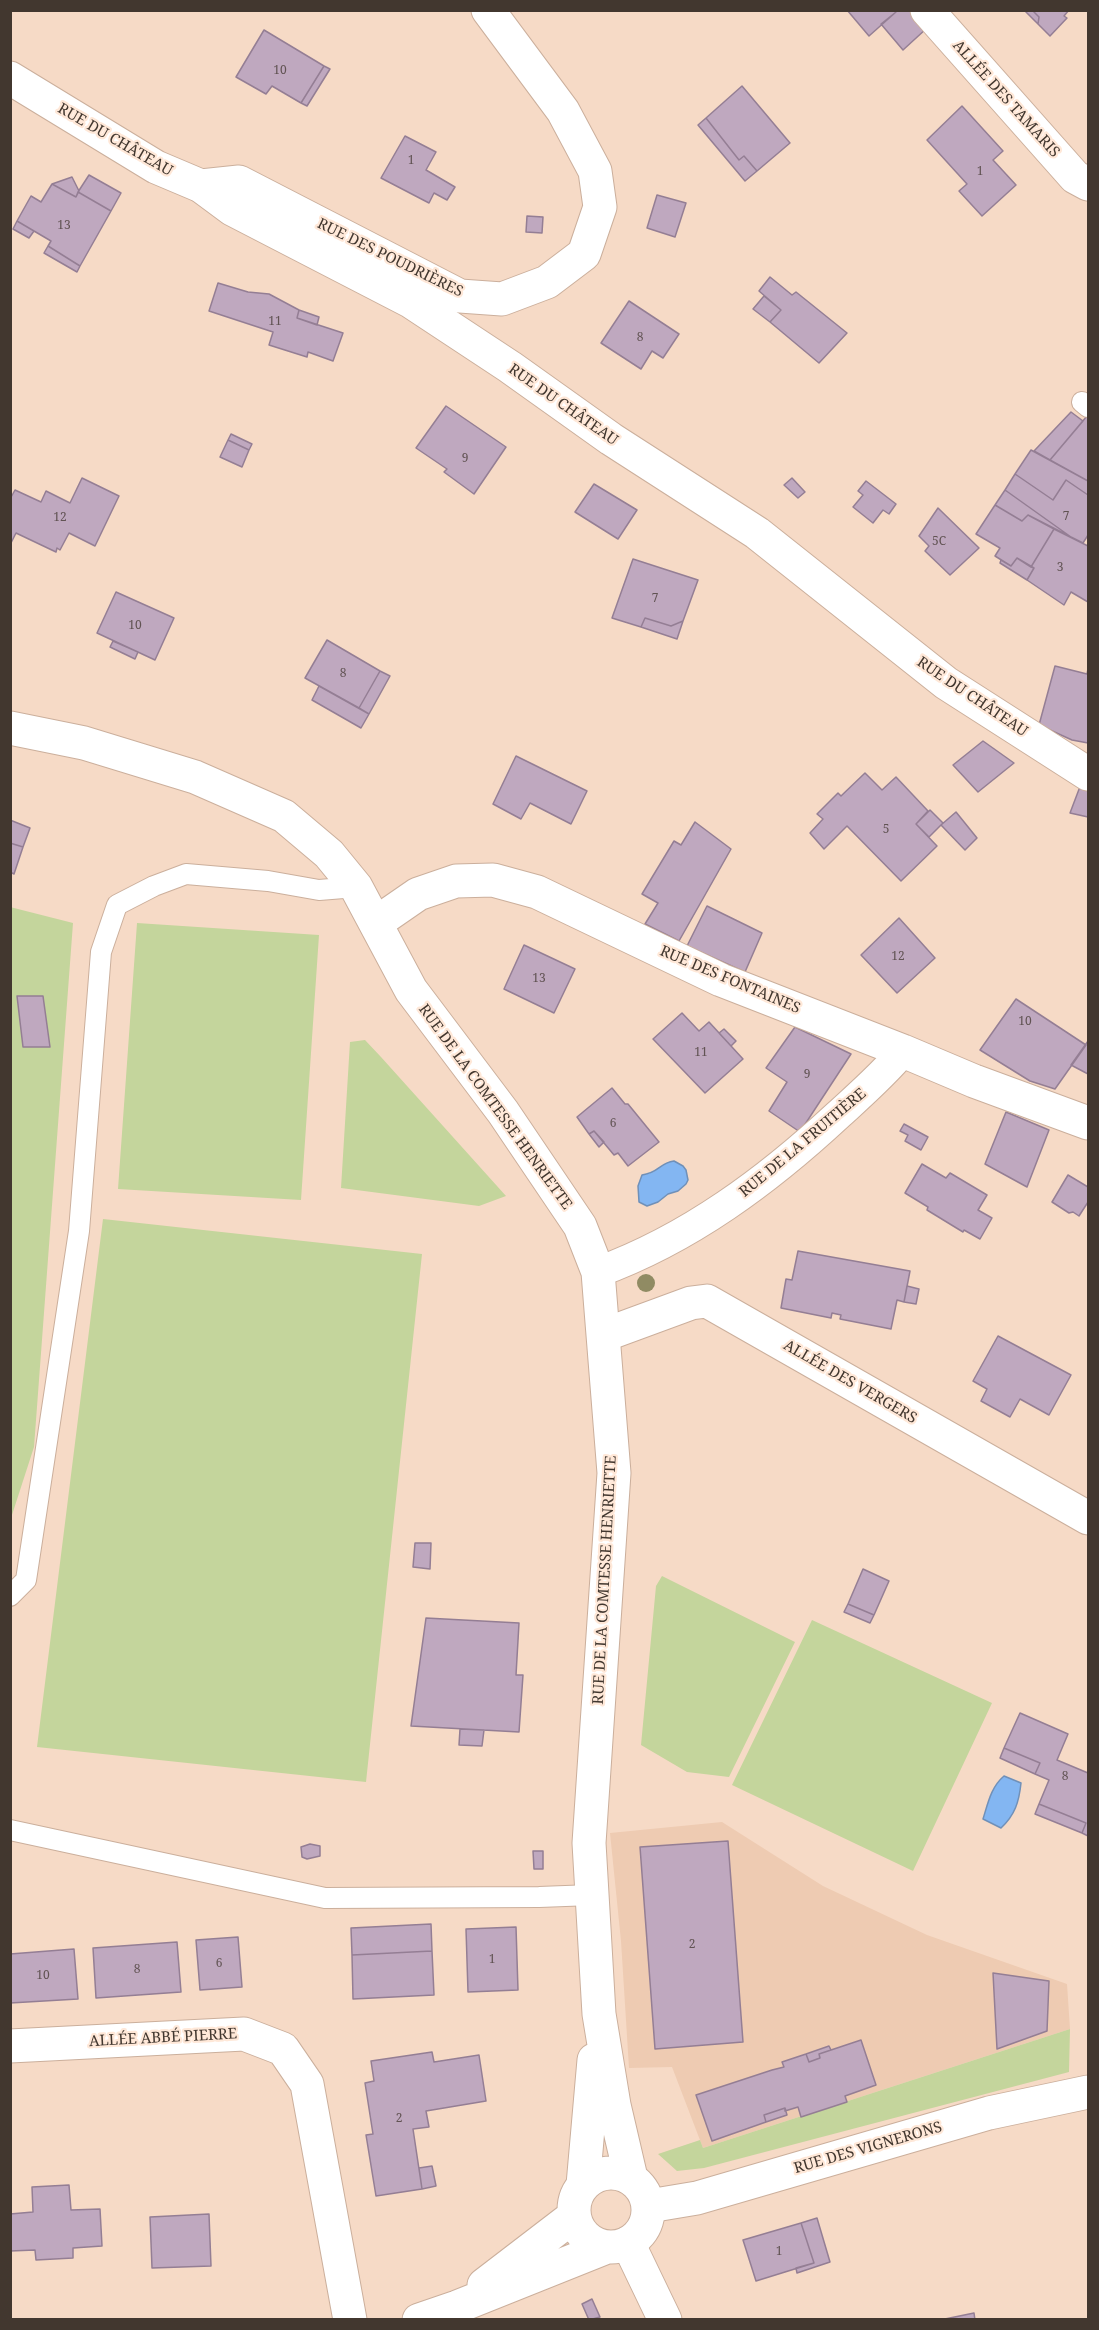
<!DOCTYPE html>
<html>
<head>
<meta charset="utf-8">
<style>
	body { margin:0 }
	#map { position:relative; width:1099px; height:2330px; overflow:hidden; background:#f6dac6; font-family:"Noto Serif",serif }
	canvas { display:block }
	.frame { position:absolute; inset:0; border:12px solid #42372f; pointer-events:none }
</style>
</head>
<body>
<div id="map">
<canvas width="1099" height="2330"></canvas>
<div class="frame"></div>
</div>
<script>
const context = document.querySelector('canvas').getContext('2d');
context.lineJoin = 'round';
function fillPath(path, color) { context.fillStyle = color; context.fill(path, 'evenodd'); }
function stroke(path, color, width, dash) { context.strokeStyle = color; context.lineWidth = width; context.lineCap = dash ? 'butt' : 'round'; context.setLineDash(dash || []); context.stroke(path); }
function drawText(font, color, halo, rows, align = 'center') {
  context.font = font + ' "Noto Serif",serif'; context.lineWidth = 4.5; context.setLineDash([]); context.textBaseline = 'middle'; context.strokeStyle = halo; context.fillStyle = color; for (const [text, x, y, turn = 0] of rows) {
    context.save(); context.translate(x, y); context.rotate((+turn || 0) * Math.PI / 180); context.textAlign = isNaN(turn) ? turn : align; if (halo) context.strokeText(text, 0, 0); context.fillText(text, 0, 0); context.restore();
  }
}
fillPath(new Path2D(`
	M722,1822l101,64 104,49 140,49 3,45 -367,119 -31,-81 -43,1 -8,-127 -11,-108z`), '#eecbb2');
fillPath(new Path2D(`
	M10,907l63,16 -39,524 -23,71z
	M137,923l182,12 -18,265 -183,-11z
	M365,1040l16,17 125,139 -27,10 -138,-18 9,-146z
	M103,1219l319,35 -56,528 -329,-35z
	M662,1576l133,66 -66,135 -42,-5 -46,-27 15,-159z
	M812,1620l180,83 -79,168 -181,-86z
	M1070,2029l-1,43 -365,96 -27,3 -19,-17 42,-14 3,8z`), '#c4d59c');
const water = new Path2D(`
	M674,1161l9,5 3,4 2,10 -2,4 -8,7 -10,3 -10,8 -11,4 -8,-4 -1,-16 4,-11c17,-2 17,-12 32,-14z
	M1004,1776l17,7c-2,19 -6,32 -20,45l-18,-9c5,-16 8,-32 21,-43z`);
fillPath(water, '#83b6f2');
stroke(water, '#7090b8', 1.5);
const building = new Path2D(`
	M847,10h47l2,2 -27,24z
	M894,10h17l16,18 -24,22 -22,-26 15,-12z
	M1024,10h8l7,7 -1,7z
	M1032,10h37l-5,6 3,2 -17,18 -12,-12 1,-7z
	M264,30l60,36 -23,37 -29,-17 -6,8 -30,-17z
	M324,66l6,3 -23,37 -6,-3z
	M742,86l48,57 -33,28 -13,-15 -5,4 -33,-42z
	M962,106l41,45 -10,9 23,25 -34,31 -23,-25 8,-7 -40,-44z
	M706,118l33,42 5,-4 13,15 -12,10 -47,-56z
	M405,136l31,16 -10,18 29,17 -8,13 -13,-7 -5,10 -48,-25z
	M89,175l32,18 -10,18 -33,-19z
	M72,177l7,14 -3,6 -24,-13z
	M52,184l24,13 2,-5 33,19 -31,55 -32,-20 3,-5 -34,-20 14,-25 10,6z
	M657,195l29,8 -11,34 -28,-9z
	M527,216l16,1 -1,16 -16,-1z
	M17,221l17,10 -5,7 -16,-9z
	M48,246l32,20 -3,6 -33,-19z
	M770,277l22,18 4,-3 51,41 -28,30 -49,-41 11,-12 -22,-19z
	M218,283l30,9 21,2 30,16 -2,8 46,15 -10,28 -25,-9 -1,5 -38,-12 4,-13 -64,-21z
	M764,296l17,14 -11,12 -17,-13z
	M629,301l50,33 -16,24 -11,-7 -11,18 -40,-26z
	M299,310l20,7 -2,8 -20,-7z
	M446,406l60,41 -32,47 -30,-22 3,-3 -31,-21z
	M1071,412l12,9 -33,39 -16,-9z
	M1087,416l1,1v64l-38,-21z
	M231,434l21,10 -3,6 -21,-10z
	M228,440l21,10 -7,17 -22,-10z
	M1031,450l57,31v14l-22,-15 -13,20 -38,-26z
	M1015,474l38,26 13,-20 22,15v40l-5,8 -12,-6 -66,-47z
	M82,478l37,18 -24,50 -26,-13 -9,17 -3,-2 -1,4 -40,-19 -6,12v-46l5,-9 26,12 5,-11 24,12z
	M792,478l13,14 -7,6 -14,-13z
	M866,481l30,23 -7,10 -6,-4 -10,13 -20,-16 10,-12 -5,-4z
	M594,484l43,26 -19,29 -43,-27z
	M1005,490l66,47 -43,-22 -6,6 -27,-16z
	M995,505l27,16 6,-6 26,14 -23,38 -14,-9 -6,8 -16,-10 5,-8 -24,-14z
	M938,508l41,40 -29,27 -25,-24 4,-5 -10,-10z
	M1054,529l34,17v56l-17,-10 -7,13 -37,-25 7,-12 -3,-1z
	M1017,558l17,10 -7,12 -27,-17 1,-3 10,6z
	M633,559l65,21 -15,41 -12,5 -26,-8 -4,9 -29,-9z
	M116,592l58,26 -19,42 -58,-27z
	M645,618l26,8 12,-5 -6,18 -36,-12z
	M327,640l53,31 -21,37 -54,-30z
	M113,641l25,11 -3,7 -25,-12z
	M1055,666l32,8 1,-5v74l-16,-3 -33,-15z
	M380,671l10,5 -21,38 -10,-6z
	M319,686l50,28 -8,14 -49,-28z
	M983,741l31,22 -36,29 -25,-27z
	M516,756l71,35 -16,33 -41,-21 -9,16 -28,-15z
	M865,773l17,17 14,-13 32,34 -12,13 21,22 -36,35 -54,-55 -23,23 -14,-16 13,-14 -6,-5 21,-21 3,3z
	M1081,784l7,2v31l-18,-4z
	M930,810l13,13 -14,14 -13,-13z
	M956,812l21,26 -12,12 -24,-25z
	M10,820l20,8 -7,19 -13,-4z
	M695,822l36,27 -52,92 -34,-17 13,-21 -16,-9 32,-53 7,4z
	M10,843l13,4 -9,27 -4,-2z
	M707,906l55,27 -17,39 -58,-26z
	M899,918l36,40 -38,35 -36,-38z
	M524,945l51,24 -21,44 -50,-24z
	M17,996h26l7,51h-27z
	M1016,999l70,46 -31,44 -25,-8 -50,-31z
	M682,1013l17,18 10,-9 34,37 -38,34 -52,-54z
	M795,1027l56,27 -51,78 -31,-21 18,-29 -21,-14z
	M724,1029l12,12 -5,5 -12,-13z
	M1088,1041v33l-17,-9z
	M612,1088l13,16h3l31,38 -31,24 -10,-13 -4,2 -20,-24 -5,3 -12,-17z
	M1006,1112l43,18 -22,57 -42,-23z
	M904,1124l24,13 -7,13 -16,-9 3,-6 -8,-4z
	M594,1131l10,11 -5,5 -10,-13z
	M922,1164l24,14 4,-5 37,22 -9,15 14,8 -12,21 -16,-9 -1,2 -36,-22 1,-3 -23,-14z
	M1068,1175l20,12v15l-9,14 -6,-4 -4,1 -17,-11z
	M798,1251l112,20 -6,31 -7,-2 -6,29 -51,-10 1,-4 -9,-2 -1,5 -50,-10 5,-29 6,1z
	M907,1286l12,3 -3,15 -12,-2z
	M998,1336l73,39 -22,40 -29,-16 -10,18 -29,-16 6,-12 -14,-8z
	M415,1543h16l-1,26 -17,-2z
	M863,1569l26,12 -15,34 -26,-11z
	M848,1604l26,11 -4,8 -26,-11z
	M426,1618l93,5 -3,52h7l-4,57 -108,-6z
	M1020,1713l48,21 -11,26 31,13v63l-6,-3 4,-10 -47,-19 10,-24 -14,-6 5,-11 -36,-15z
	M460,1729l24,1 -2,16 -23,-1z
	M1004,1748l36,15 -5,11 -35,-16z
	M1039,1804l47,19 -4,10 -47,-19z
	M728,1841l15,201 -88,7 -15,-202z
	M310,1844l10,2v10l-13,3 -5,-2 -1,-10z
	M533,1851h10v18h-9z
	M431,1924l1,27 -80,4 -1,-27z
	M516,1927l2,63 -50,2 -2,-63z
	M238,1937l4,50 -42,3 -4,-50z
	M177,1942l4,50 -85,6 -3,-50z
	M74,1949l4,50 -68,4v-49z
	M432,1951l2,44 -81,4 -1,-44z
	M993,1973l56,8 -2,50 -50,18z
	M861,2040l15,45 -31,11 2,6 -46,15 -3,-10 -13,4v-3l-21,7 2,7 -54,19 -16,-46 76,-25 12,-3 -2,-5 24,-8 3,8 11,-4 -1,-4z
	M829,2046l2,4 -12,4 1,4 -11,4 -3,-8z
	M432,2052l2,10 45,-7 7,46 -60,10 3,16 -16,2 9,60 -46,7 -10,-61 7,-1 -8,-51 9,-2 -3,-20z
	M785,2108l2,7 -21,7 -2,-7z
	M432,2166l4,20 -14,3 -3,-21z
	M69,2185l2,25 29,-1 2,37 -29,2v10l-37,2 -1,-10 -25,1v-37l23,-2 -1,-25z
	M209,2214l2,52 -59,2 -2,-51z
	M817,2218l13,44 -33,11 -1,-5 18,-5 -13,-40z
	M801,2223l13,40 -58,18 -13,-41z
	M592,2299l8,18 -11,3 -7,-16z
	M974,2313l1,7h-35z`);
fillPath(building, '#bfa8bf');
stroke(building, '#947e94', 1.5);
const service = new Path2D(`
	M1082,402l6,5
	M10,1596l16,-16 53,-349 22,-279 16,-47 37,-19 32,-12 82,7 51,9 37,-3
	M10,1830l315,68 214,-1 53,-2`);
const pedestrian = new Path2D(`
	M598,1272c91,-33 170,-92 240,-157 23,-21 46,-41 65,-64`);
const minor = new Path2D(`
	M927,10l148,167 13,7
	M201,186l38,-4 221,114 42,3 45,-17 37,-28 16,-47 -5,-36 -32,-60 -75,-101
	M376,923l42,-29 38,-13 37,-1 44,12 184,88 182,71 71,30 114,42
	M604,1335l87,-32 16,-2 381,217
	M10,2046l234,-12 39,15 24,35 43,236
	M649,2206l48,-8 292,-85 99,-21
	M628,2243l37,77`);
const tertiary = new Path2D(`
	M10,78l146,89 45,19 31,23 178,92 100,66 101,72 146,94 189,150 142,91
	M10,728l74,15 111,34 89,39 45,38 27,33 55,103 92,122 77,114 18,46 16,201 -25,370 10,171 15,91 17,73
	M574 2210a37 37 0 1 1 74 0a37 37 0 1 1-74 0Z
	M583,2185l11,-125
	M484,2285l90,-69
	M419,2320l38,-13 150,-60`);
stroke(service, '#cbaf9c', 22);
stroke(pedestrian, '#cbaf9c', 32);
stroke(minor, '#cbaf9c', 35);
stroke(tertiary, '#cbaf9c', 35);
stroke(service, '#fff', 20);
stroke(pedestrian, '#fff', 30);
stroke(minor, '#fff', 33);
stroke(tertiary, '#fff', 33);
context.fillStyle = '#908b63';
for (const [x, y] of [
	[646,1283]
]) { context.beginPath(); context.arc(x, y, 9, 0, 2 * Math.PI); context.fill(); }
drawText('12px', '#615353', null, [
	["10",280,71],
	["1",411,161],
	["1",980,172],
	["13",64,226],
	["11",275,322],
	["8",640,338],
	["9",465,459],
	["7",1066,517],
	["12",60,518],
	["5C",939,542],
	["3",1060,568],
	["7",655,599],
	["10",135,626],
	["8",343,674],
	["5",886,830],
	["12",898,957],
	["13",539,979],
	["10",1025,1022],
	["11",701,1053],
	["9",807,1075],
	["6",613,1124],
	["8",1065,1777],
	["2",692,1945],
	["1",492,1960],
	["6",219,1964],
	["8",137,1970],
	["10",43,1976],
	["2",399,2119],
	["1",779,2252]
]);
drawText('15px', '#42372f', '#ffe8d8', [
	["ALLÉE DES TAMARIS",1006,99,48],
	["RUE DU CHÂTEAU",115,140,30],
	["RUE DES POUDRIÈRES",390,258,26],
	["RUE DU CHÂTEAU",563,405,35],
	["RUE DU CHÂTEAU",972,697,34],
	["RUE DES FONTAINES",730,980,23],
	["RUE DE LA COMTESSE HENRIETTE",495,1107,54],
	["RUE DE LA FRUITIÈRE",803,1143,-40],
	["ALLÉE DES VERGERS",850,1382,30],
	["RUE DE LA COMTESSE HENRIETTE",605,1580,-87],
	["ALLÉE ABBÉ PIERRE",163,2038,-3],
	["RUE DES VIGNERONS",868,2148,-16]
]);
</script>
</body>
</html>
